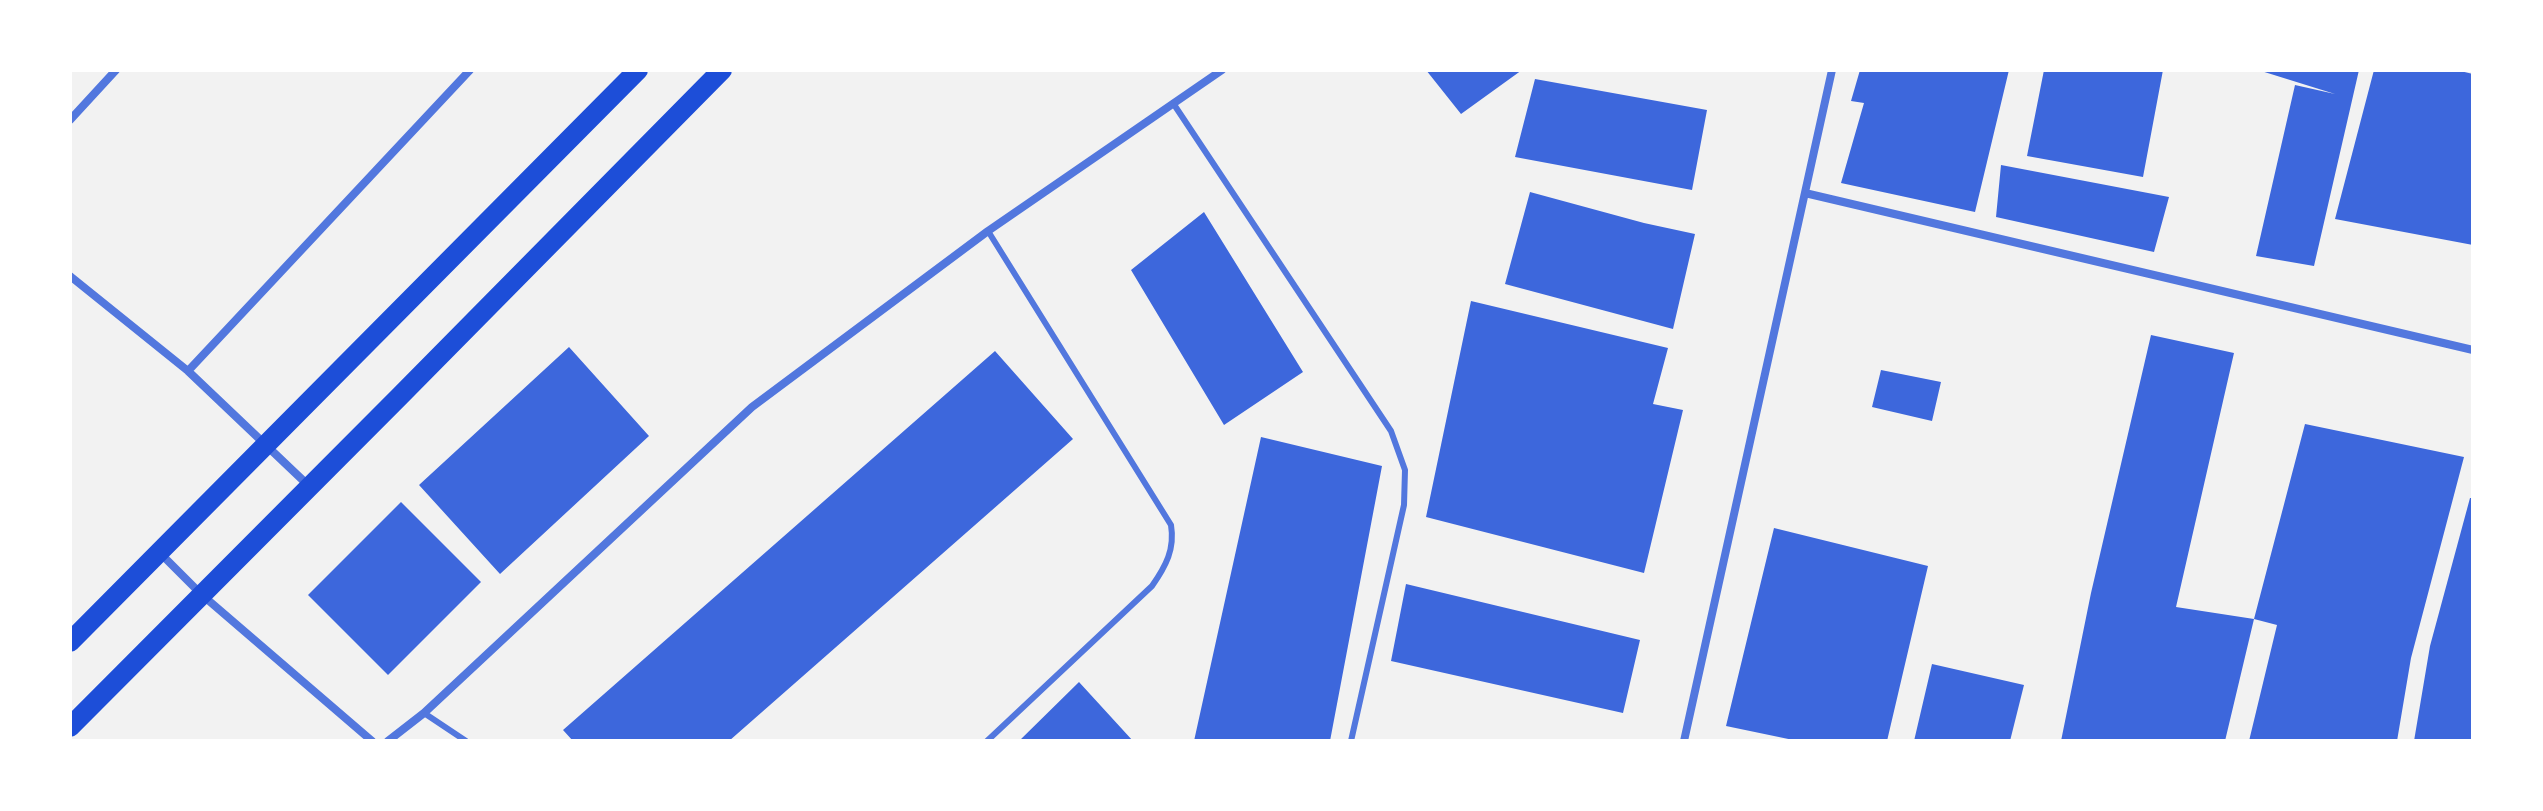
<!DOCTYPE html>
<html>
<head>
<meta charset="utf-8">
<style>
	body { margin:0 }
	#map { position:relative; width:2543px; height:811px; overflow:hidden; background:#f2f2f2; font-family:"Fira Sans Condensed",sans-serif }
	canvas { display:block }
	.frame { position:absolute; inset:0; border:72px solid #fff; pointer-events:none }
</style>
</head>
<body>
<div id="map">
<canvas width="2543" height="811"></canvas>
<div class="frame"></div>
</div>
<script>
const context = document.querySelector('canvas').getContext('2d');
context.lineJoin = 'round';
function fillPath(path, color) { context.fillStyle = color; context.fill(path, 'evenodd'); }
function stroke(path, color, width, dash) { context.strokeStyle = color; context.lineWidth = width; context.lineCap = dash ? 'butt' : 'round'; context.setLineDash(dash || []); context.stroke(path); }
fillPath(new Path2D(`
	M1426,70h96l-61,44z
	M1860,70h149l-34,142 -134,-29 23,-80 -13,-2z
	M2044,70h119l-20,107 -116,-21z
	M2258,70h101l-45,196 -58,-10 39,-171 40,9z
	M2374,70h82l17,4v171l-138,-26z
	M1535,79l172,31 -15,80 -177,-33z
	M2001,165l168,32 -15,55 -158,-35z
	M1530,192l114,31 51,11 -22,95 -168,-45z
	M1204,212l99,160 -79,53 -93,-155z
	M1471,301l197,47 -15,56 30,6 -39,163 -218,-56z
	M2151,335l83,18 -58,254 78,12 -29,122h-164l30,-148z
	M569,347l80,89 -149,138 -81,-89z
	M995,351l78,88 -344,302h-156l-10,-11z
	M1881,370l60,12 -9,39 -60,-14z
	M2305,424l159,33 -53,201 -14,83h-148l28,-116 -23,-6z
	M1261,437l121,29 -52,275h-136z
	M2470,498h3v243h-59l16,-95z
	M401,502l80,80 -93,93 -80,-80z
	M1774,528l154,38 -41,175h-89l-72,-15z
	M1406,584l234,56 -17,73 -232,-52z
	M1932,664l92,21 -14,56h-96z
	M1079,682l54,59h-114z`), '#3d67dc');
stroke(new Path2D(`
	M1173,103l218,328 14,39 -1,35 -53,236
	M424,713l42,28
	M987,741l165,-155c14,-20 23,-37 19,-61l-183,-294`), '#5277de', 6);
stroke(new Path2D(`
	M70,120l46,-50
	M1805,193l668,157
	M70,276l118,95 122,116
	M188,371l282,-301
	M160,553l41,41 171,147
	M388,741l36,-28 328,-306 236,-176 234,-161
	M1684,741l148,-671`), '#5277de', 8);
stroke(new Path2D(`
	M70,642l568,-572
	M70,727c218,-218 436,-437 652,-657`), '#1d4ed8', 20);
</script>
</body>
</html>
